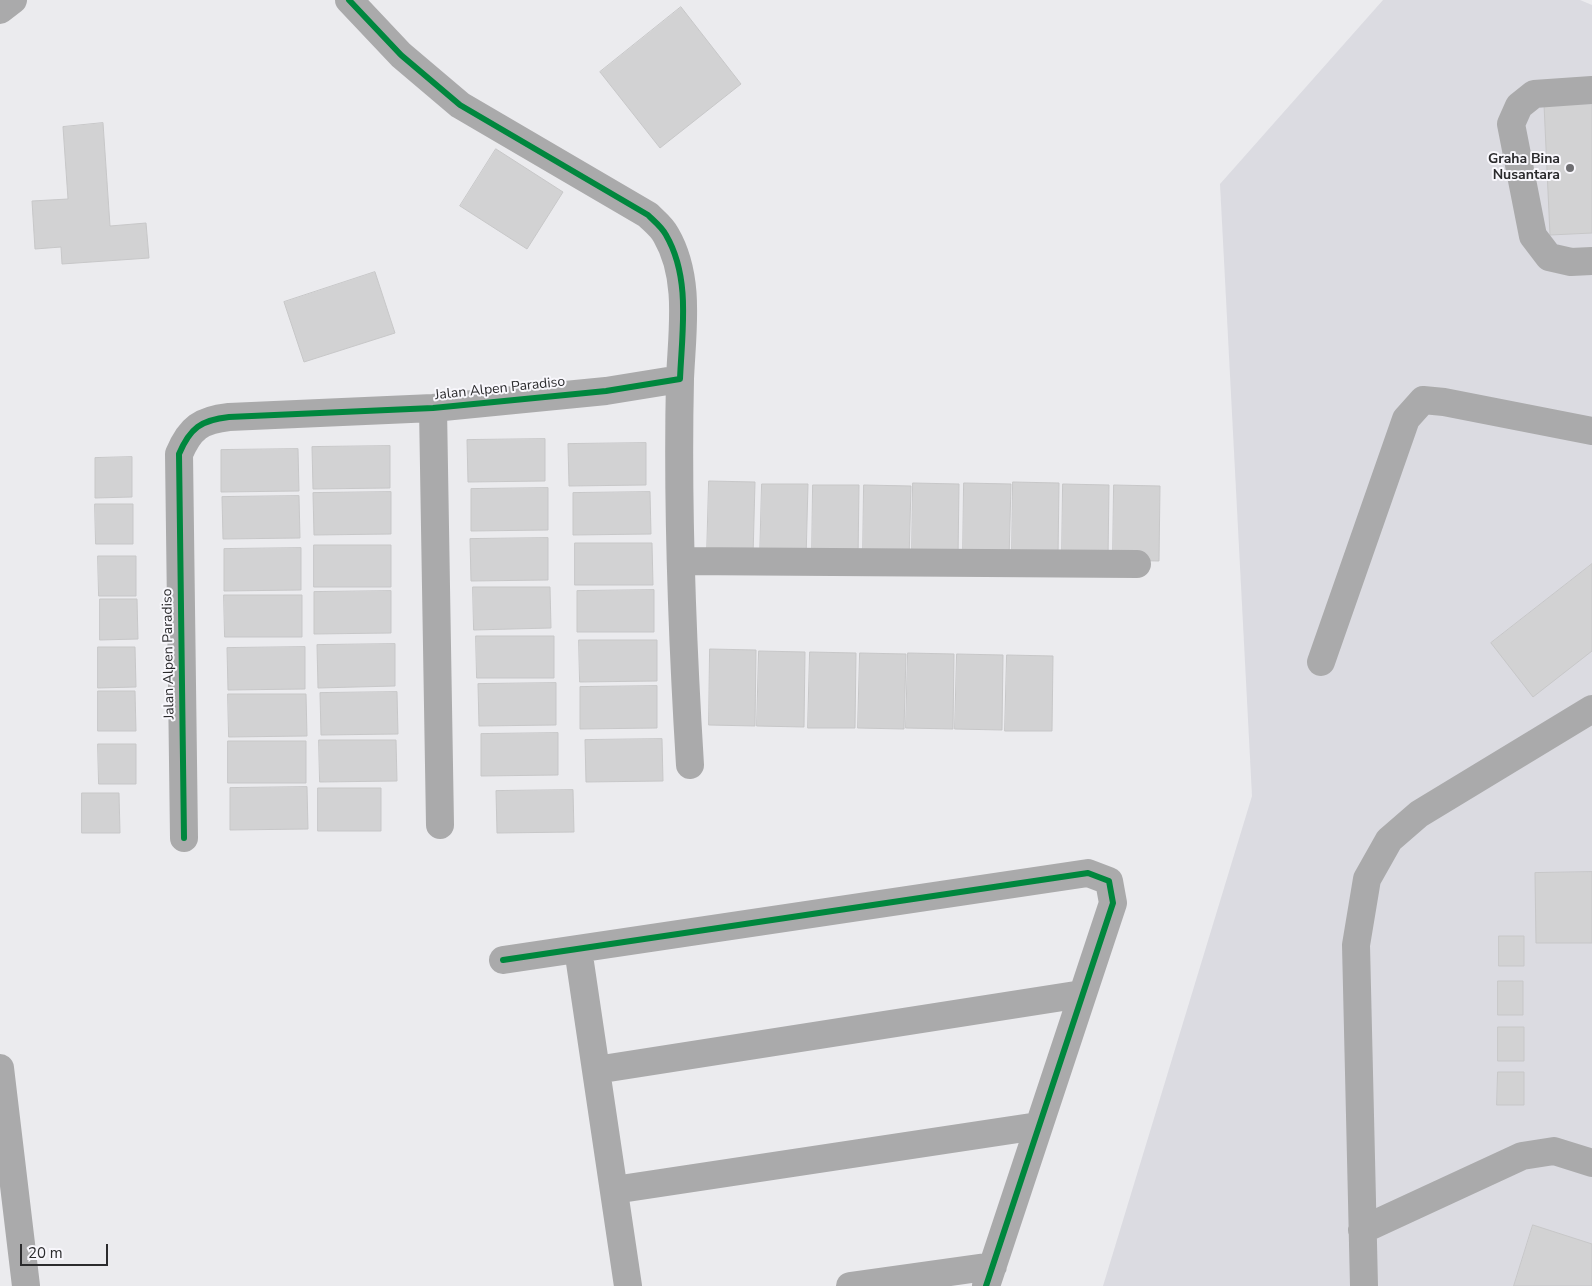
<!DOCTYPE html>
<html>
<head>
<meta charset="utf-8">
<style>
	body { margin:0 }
	#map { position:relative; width:1592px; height:1286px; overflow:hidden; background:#ebebee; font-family:"Nunito Sans",sans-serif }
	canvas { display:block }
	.scale { position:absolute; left:20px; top:1244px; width:88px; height:22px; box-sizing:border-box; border:2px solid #2b2b2d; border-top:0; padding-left:6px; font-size:15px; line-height:18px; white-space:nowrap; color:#2b2b2d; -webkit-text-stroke:4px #f8f7fc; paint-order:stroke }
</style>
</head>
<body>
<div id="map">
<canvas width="1592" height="1286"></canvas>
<div class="scale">20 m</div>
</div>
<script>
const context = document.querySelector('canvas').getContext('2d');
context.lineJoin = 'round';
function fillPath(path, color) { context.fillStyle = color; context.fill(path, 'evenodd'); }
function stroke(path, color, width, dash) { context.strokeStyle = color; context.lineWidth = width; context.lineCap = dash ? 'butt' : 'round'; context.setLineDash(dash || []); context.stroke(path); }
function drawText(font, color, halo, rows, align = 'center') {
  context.font = font + ' "Nunito Sans",sans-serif'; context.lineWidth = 4; context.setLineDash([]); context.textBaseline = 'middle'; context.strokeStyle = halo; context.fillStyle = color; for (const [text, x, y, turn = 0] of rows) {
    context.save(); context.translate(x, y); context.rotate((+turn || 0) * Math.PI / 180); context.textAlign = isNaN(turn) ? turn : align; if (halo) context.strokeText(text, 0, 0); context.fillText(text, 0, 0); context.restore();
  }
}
fillPath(new Path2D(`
	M1383,0h197l12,5v1281h-489l149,-490 -32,-612z`), '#dbdbe1');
const building = new Path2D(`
	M681,7l60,77 -81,64 -60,-76z
	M1592,102v131l-42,2 -6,-131z
	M103,123l7,103 36,-3 3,35 -87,6 -1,-17 -26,2 -3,-48 36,-2 -5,-72z
	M496,149l67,43 -36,57 -67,-43z
	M375,272l20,61 -91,29 -20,-60z
	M545,439v42l-77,1 -1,-42z
	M646,443v42l-77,1 -1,-42z
	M390,446v42l-77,1 -1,-42z
	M298,449l1,42 -78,1v-42z
	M132,457v40l-37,1v-40z
	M709,481l46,1 -2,75 -46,-1z
	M1013,482l46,1 -1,75 -46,-1z
	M913,483l46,1 -1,75 -46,-1z
	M964,483l47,1 -2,76 -46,-1z
	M762,484h46l-2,76 -46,-1z
	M1063,484l46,1 -1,75 -46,-1z
	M813,485h46l-1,76 -46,-1z
	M864,485l47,1 -2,75 -46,-1z
	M1114,485l46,1 -1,75 -46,-1z
	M548,488v42l-77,1v-42z
	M391,492v42l-77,1 -1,-42z
	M650,492l1,42 -78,1v-42z
	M299,496l1,42 -77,1 -1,-42z
	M95,504h38v40h-37z
	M548,538v42l-77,1 -1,-42z
	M575,543h77l1,42h-78z
	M314,545h77v42h-77z
	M301,548v42l-77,1v-42z
	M98,556h38v40h-37z
	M1592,564v87l-59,46 -42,-54z
	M473,587h77l1,41 -77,2z
	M654,590v42h-77v-41z
	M391,591v42l-77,1v-42z
	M224,595h78v42h-77z
	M100,599h37l1,40 -38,1z
	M476,636h78v42h-77z
	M579,640h78v41l-77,1z
	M395,644v42l-77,2 -1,-43z
	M98,647h37l1,40 -38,1z
	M305,647v42l-77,1 -1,-42z
	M710,649l46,1 -1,76 -46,-1z
	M759,651l46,1 -1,75 -47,-1z
	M810,652l46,1 -1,75h-47z
	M860,653l46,1 -2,75 -46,-1z
	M908,653l46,1 -1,75 -47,-1z
	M957,654l46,1 -1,75 -47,-1z
	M1007,655l46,1 -1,75h-47z
	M556,683v42l-77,1 -1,-42z
	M657,686v42l-77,1v-42z
	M98,691h37l1,40h-38z
	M397,692l1,42 -77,1 -1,-42z
	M228,694h78l1,42 -78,1z
	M558,733v42l-77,1v-42z
	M662,739l1,42 -77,1 -1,-42z
	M319,740h77l1,41 -77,1z
	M228,741h78v42h-78z
	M98,744h38v40h-37z
	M307,787l1,42 -78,1v-42z
	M318,788h63v43h-63z
	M573,790l1,42 -77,1 -1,-42z
	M82,793h37l1,40h-38z
	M1592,872v71h-56l-1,-70z
	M1499,936h25v30h-25z
	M1498,981h25v34h-25z
	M1498,1027h26v34h-26z
	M1498,1072h26v33h-27z
	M1533,1225l59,19v42h-78z`);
fillPath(building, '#d2d2d3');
stroke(building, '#c7c7c8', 1);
stroke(new Path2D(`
	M0,10l13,-10
	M1592,90l-58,4 -15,12 -8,18 22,112 16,21 22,5 21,-1
	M680,379c-3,129 2,257 10,386
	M433,408l7,417
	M681,561l456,3
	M1321,662l85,-243 17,-19 21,2 148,29
	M184,838l-5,-384c11,-26 22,-34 50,-37l204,-9 173,-17 74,-12c2,-48 11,-101 -14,-144 -4,-8 -12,-14 -18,-20l-188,-110 -59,-50 -52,-55
	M578,949l50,337
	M503,960l585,-87 21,8 4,22 -127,383
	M0,1068l26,218
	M596,1070l486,-76
	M614,1190l424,-64
	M1362,1230l160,-74 32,-5 38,12
	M850,1286l143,-20
	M1364,1286l-8,-341 11,-66 22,-39 30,-26 173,-105`), '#aaaaab', 28);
stroke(new Path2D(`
	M184,838l-5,-384c11,-26 22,-34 50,-37l204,-9 173,-17 74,-12c2,-48 11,-101 -14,-144 -4,-8 -12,-14 -18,-20l-188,-110 -59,-50 -52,-55
	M503,960l585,-87 21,8 4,22 -127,383`), '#00873e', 6);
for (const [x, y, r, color] of [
	[1570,168,5,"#6e6e71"]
]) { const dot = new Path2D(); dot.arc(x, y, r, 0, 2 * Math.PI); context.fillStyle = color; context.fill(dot); stroke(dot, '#f8f7fc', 2); }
drawText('bold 14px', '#2b2b2d', '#f8f7fc', [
	["Graha Bina",1560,160],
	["Nusantara",1560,176]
], 'right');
drawText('14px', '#2b2b2d', '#f8f7fc', [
	["Jalan Alpen Paradiso",500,389,-6],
	["Jalan Alpen Paradiso",169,654,-91]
]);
</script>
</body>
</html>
